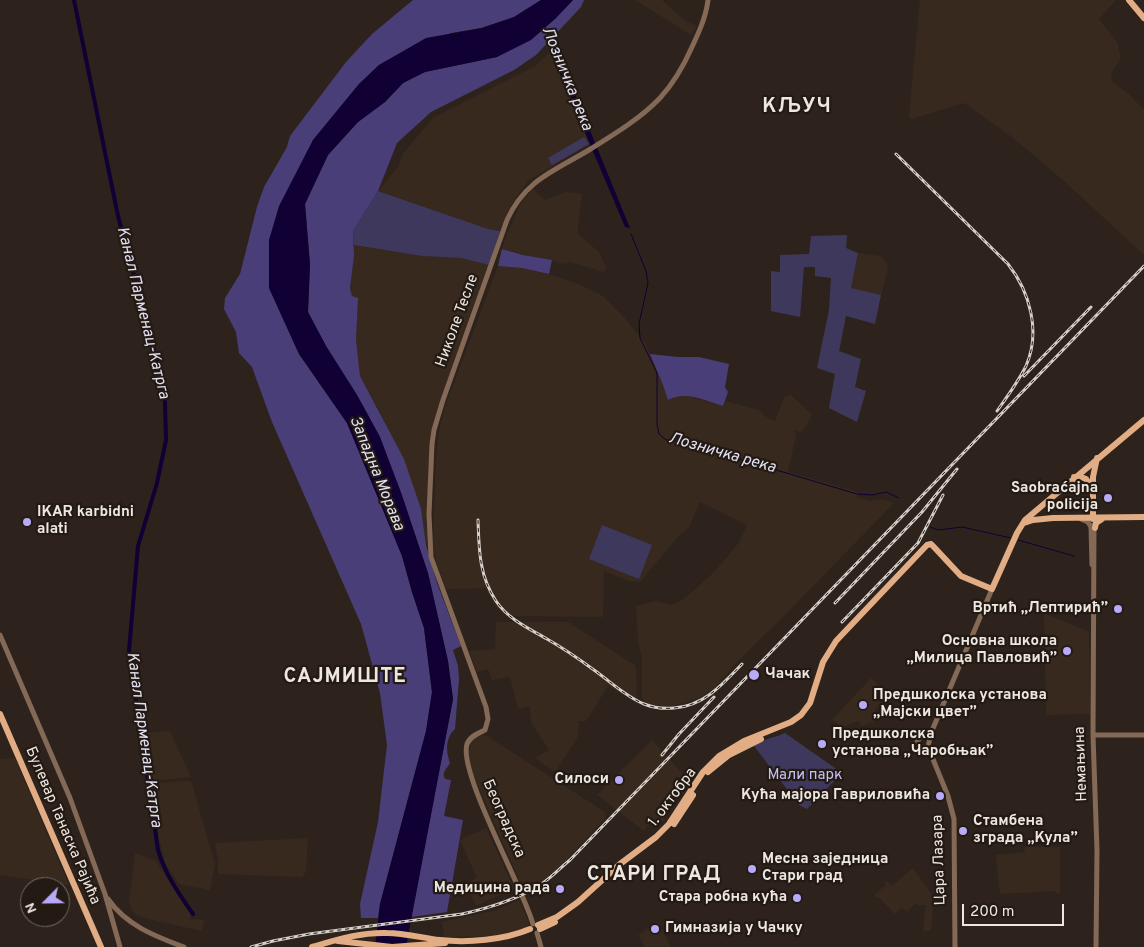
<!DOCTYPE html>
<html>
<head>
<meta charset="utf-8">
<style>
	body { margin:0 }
	#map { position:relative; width:1144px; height:947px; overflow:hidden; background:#2d231c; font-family:Overpass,sans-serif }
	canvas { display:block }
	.north { position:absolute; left:20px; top:877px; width:50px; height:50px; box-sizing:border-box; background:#231a13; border:1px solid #746c65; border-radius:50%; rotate:247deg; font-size:14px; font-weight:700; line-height:20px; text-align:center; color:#ede6e1 }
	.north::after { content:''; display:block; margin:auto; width:18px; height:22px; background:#b7abf8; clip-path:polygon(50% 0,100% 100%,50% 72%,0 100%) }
	.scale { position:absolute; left:962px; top:904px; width:102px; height:22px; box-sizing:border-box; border:2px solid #ede6e1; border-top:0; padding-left:6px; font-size:15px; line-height:18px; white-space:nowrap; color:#ede6e1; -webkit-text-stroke:4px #231a13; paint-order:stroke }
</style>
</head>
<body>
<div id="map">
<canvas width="1144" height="947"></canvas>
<div class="north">N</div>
<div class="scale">200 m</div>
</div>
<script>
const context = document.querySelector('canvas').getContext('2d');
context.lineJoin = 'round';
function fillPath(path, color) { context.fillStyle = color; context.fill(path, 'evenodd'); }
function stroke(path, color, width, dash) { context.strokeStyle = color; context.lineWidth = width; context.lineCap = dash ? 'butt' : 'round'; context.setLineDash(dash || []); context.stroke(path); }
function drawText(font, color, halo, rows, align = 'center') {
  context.font = font + ' Overpass,sans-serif'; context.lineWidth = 4.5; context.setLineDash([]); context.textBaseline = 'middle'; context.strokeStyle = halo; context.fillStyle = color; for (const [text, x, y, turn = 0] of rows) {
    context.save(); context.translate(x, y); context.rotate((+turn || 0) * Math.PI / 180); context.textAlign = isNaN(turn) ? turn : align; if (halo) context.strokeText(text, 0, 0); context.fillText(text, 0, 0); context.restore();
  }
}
fillPath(new Path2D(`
	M635,0h27l22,20 13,6 -6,9z
	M920,0h196l-17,19 18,23 4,16 -9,14 -1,9 18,13 15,16v145l-80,-74 -52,-44 -48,-34 -53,16 -2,-3z
	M550,52l40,92 -61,36 -17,23 -12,28 -12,-2 -110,-38 20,-24 4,-12 31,-37 102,-52z
	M533,189l12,11 20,-8 17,2 -4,32v8l21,18 7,15 -2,5 -34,-10 -4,2 -64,-15 5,-15 14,-31z
	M354,245l68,11 39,2 28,7 -57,167 -3,30 -2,53 1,24 -2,6 -5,-36 -41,-97 -20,-36 -4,-36 2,-41 -6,-3 -2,-8z
	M858,253l22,3 6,6 2,6 -7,27 -30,-7z
	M498,266l24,2 33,8 24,8 24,12 21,21 21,26 18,42 5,15 7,-4 9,-1 39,11 2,-5 34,9 7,7 9,4 10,-25 6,-1 21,20 -10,17 -8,-2 2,5 -8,37 70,20 -1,5 16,5v-2h11l10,3 -112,115 -44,43 -24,28 -15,9 -30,9 -19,-3 -8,-4v-42l-4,-17 -2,-35 19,-5 17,4 12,-6 30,-27 24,-28 9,-19 -47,-23 -11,25 -12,11 -37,44 -12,-1 -24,-10 -1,46 -97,-1 -12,-12 -8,-16 -40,1 -9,-25 -4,-19 3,-84 3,-30 7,-27z
	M1044,613l45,19 1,82 -44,1z
	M496,622h72l68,44 1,37 -29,-17 -22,35h-7l-1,16 -23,35 -20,-14 14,-8 -18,-28 -1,-16 -12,3 -8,-32 -18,3 -4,-11 -11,3 -8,-21 26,-2z
	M871,678l18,17 -14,15 4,9 -17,7 -3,-5 -17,6 -10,-7z
	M170,731l21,46 -42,4 -6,-48z
	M483,735l4,1 118,76v7l-45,48 -19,15 -17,9 -51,-117 -4,-18 1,-13 3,-4z
	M652,740l40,44 -17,17 -12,20h-11l-8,10 -47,-36z
	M15,758l54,127 -69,-10v-116z
	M191,781l24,84 -5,25 -31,-6 -14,-21 -6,-25 -9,-55z
	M486,828l28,60 -38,18 -11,-23 12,-5 -17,-38z
	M308,838l-2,34 -4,5 -84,-3v-12l-3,-19z
	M1024,847h36v46h-4l-1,-2 -55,3 -4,-39 29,-3z
	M135,853l21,8 35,53 -1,5 14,1 -2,11 -59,-13 -9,-5 -5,-10z
	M913,868l21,29 -3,34h-8l3,-26h-8l-3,-2 -8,9 -5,-4 -7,6 -17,-17 -2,1 -2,-3 12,-10 -2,-2 2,-2 6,5z
	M519,900l10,23 -3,5 -26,8 -56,1 -2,-15 55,-12z
	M658,922l13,25h-26l-7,-12z`), '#38291e');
fillPath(new Path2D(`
	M584,137l5,7 -37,21 -4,-7z
	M378,191l110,38 12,2 -11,34 -28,-7 -39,-2 -68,-11 -1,-14z
	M847,235l-1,13 12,5 -7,35 30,7 -6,29 -29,-8 -7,35 22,8 -6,28 11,4 -9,31 -28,-14 6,-34 -18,-6 12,-58 2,-32 -16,-2v-9h-11l-4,50 -29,-6v-40l9,1v-17l29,-1 2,-18z
	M602,525l50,20 -13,34 -50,-20z
	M785,733l57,40 -35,36 -8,-4 -45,-59c7,-7 21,-8 31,-13z`), '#3e395c');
fillPath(new Path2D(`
	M413,0h128l-27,17 -33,11 -30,5 -52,21 -20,11 -20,19 -46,56 -44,100v48l30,66 48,69 55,133 10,36 12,36 8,64 -6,39 -46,173 -2,14h-17l-1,-14 18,-82 9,-77 -7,-52 -19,-69 -89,-202 -20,-55 -13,-14 -3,-21 -12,-23 1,-11 15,-24 17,-67 7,-20 23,-40 3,-11 56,-74 26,-28z
	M573,0h11l-3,7 -45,48 -22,15 -83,42 -34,31 -19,48 -25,40 1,24 -4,33 2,8 6,2 -2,42 4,36 44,83 17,50 5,36 11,38 24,63 -8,4 5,16 1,13 -4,50c-10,9 -9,22 -5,34 -3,6 -9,9 -5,16l6,1 -7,36 19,4 -16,92 -36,5 42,-218 -5,-38 -20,-88 -48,-136 -23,-42 -31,-49 -18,-34 2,-47 -5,-61 23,-49 30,-33 27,-20 18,-19 22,-11 72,-15 58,-38z
	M502,249l21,6 29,5 -3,14 -27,-6 -24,-2z
	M650,354l28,3h21l30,7 -4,23 3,5 -5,14c-17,-5 -38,-16 -55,-6l-5,-15z`), '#4a3e79');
fillPath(new Path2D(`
	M541,0h32l-18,19 -24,21 -34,17 -72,15 -22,11 -18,19 -27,20 -30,33 -23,49 5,61 -2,47 18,34 31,49 23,42 22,58 26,78 20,88 5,38 -47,248h-31l5,-43 46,-173 6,-39 -8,-64 -12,-36 -10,-36 -55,-133 -48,-69 -30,-66v-48l10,-34 34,-66 46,-56 20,-19 47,-27 56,-10 32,-11z
	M557,50l73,178 -5,-1 -74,-175z`), '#103');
stroke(new Path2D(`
	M545,27l10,24
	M631,234l15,37 2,12 -9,41 1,14 17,35v51l2,10 7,6 6,-1 185,55 15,1 14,-3 13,6
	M930,527l8,3 24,-3 49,11
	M1018,540l56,16`), '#103', 1);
stroke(new Path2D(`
	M74,0l44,216 40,149 7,37 1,38 -9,43 -19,63 -9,105 29,199c7,24 21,44 35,64`), '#103', 4);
stroke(new Path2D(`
	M1081,519l7,3 3,5 1,38
	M1094,525l-1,210 4,115 -1,97
	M0,635l70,163 35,96 15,53
	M1093,735h51
	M928,747l20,49 6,23 1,128
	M928,747l3,-14 61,-144
	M928,747l-4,2 -4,-1 -3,-6 3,-4 11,-5
	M108,899c18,26 46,37 76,48
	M533,924c-10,-36 -75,-152 -66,-180 3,-8 12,-11 18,-14l3,-11 -2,-12 -55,-150 -2,-43 3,-70 2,-14 9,-30 64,-180c18,-40 47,-49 82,-70 24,-15 51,-31 71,-52 13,-14 24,-33 32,-51 7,-15 14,-30 16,-47
	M537,933l4,14`), '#836956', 5);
stroke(new Path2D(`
	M1129,0l15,18
	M1074,477h7l5,2 6,9
	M1093,519v-42l4,-19
	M1024,523l9,-3 20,-2 91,-1
	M1095,528l1,-5 6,-4
	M933,546l28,30 31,13 25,-56 8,-13 119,-100
	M0,714l101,233
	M708,772l21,-17 32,-16
	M674,824l19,-29
	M538,925l19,-8 21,-15 42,-38 36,-27 13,-13 34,-52 16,-16 25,-15 47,-19 10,-7 9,-12 13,-41 13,-21 91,-96 4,-1 2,2
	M540,929l15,-7
	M338,941l54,6 53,-4
	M312,947c24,-7 49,-15 75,-14 18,0 35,5 53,7 28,3 64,0 90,-11`), '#e2ad85', 6);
const rail = new Path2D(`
	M896,154l112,110c22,28 33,68 18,102 -8,16 -19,31 -29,45
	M1024,376l67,-69
	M478,520c1,29 1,56 18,81 12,18 32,27 51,38 16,9 32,20 47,31 17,12 31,26 50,34 10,4 20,5 30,4 30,-2 49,-24 68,-44
	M835,603l87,-91 35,-43
	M842,622l76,-79 25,-48
	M662,755l17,-21 35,-37
	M251,947l22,-6 36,-7 153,-20c27,-6 54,-14 78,-29 11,-7 20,-17 30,-25l574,-594`);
stroke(rail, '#d6cec9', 3);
stroke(rail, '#231a13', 1, [4]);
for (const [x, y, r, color] of [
	[1108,498,5,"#b7abf8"],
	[27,522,5,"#b7abf8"],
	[1118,609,5,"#b7abf8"],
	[1067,651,5,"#b7abf8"],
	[754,675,6,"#b7abf8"],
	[863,705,5,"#b7abf8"],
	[822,744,5,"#b7abf8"],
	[619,780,5,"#b7abf8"],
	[940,796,5,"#b7abf8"],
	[963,831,5,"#b7abf8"],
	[752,869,5,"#b7abf8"],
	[560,889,5,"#b7abf8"],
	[797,898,5,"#b7abf8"],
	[655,929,5,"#b7abf8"]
]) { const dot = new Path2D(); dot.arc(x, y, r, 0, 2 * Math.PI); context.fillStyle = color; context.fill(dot); stroke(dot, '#231a13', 2); }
drawText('15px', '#ede6e1', '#231a13', [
	["Николе Тесле",458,321,-70],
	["Немањина",1082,764,-92],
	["1. октобра",673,798,-53],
	["Београдска",503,819,66],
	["Булевар Танаска Рајића",62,826,67],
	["Цара Лазара",940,860,-92]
]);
drawText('bold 15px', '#ede6e1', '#231a13', [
	["Saobraćajna",1098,489],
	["policija",1098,506],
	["IKAR karbidni",37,513,"left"],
	["alati",37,530,"left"],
	["Вртић „Лептирић”",1108,609],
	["Основна школа",1057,642],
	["„Милица Павловић”",1057,659],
	["Чачак",765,675,"left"],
	["Предшколска установа",873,696,"left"],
	["„Мајски цвет”",873,713,"left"],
	["Предшколска",832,735,"left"],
	["установа „Чаробњак”",832,752,"left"],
	["Силоси",609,780],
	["Кућа мајора Гавриловића",930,796],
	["Стамбена",973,822,"left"],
	["зграда „Кула”",973,839,"left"],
	["Месна заједница",762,860,"left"],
	["Стари град",762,877,"left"],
	["Медицина рада",550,889],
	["Стара робна кућа",787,898],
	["Гимназија у Чачку",665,929,"left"]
], 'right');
drawText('15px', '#c6c0f6', '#231a13', [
	["Мали парк",805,776]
]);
drawText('italic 16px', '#e2e0f3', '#231a13', [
	["Лозничка река",566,79,68],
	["Канал Парменац-Катрга",142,313,76],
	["Лозничка река",722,454,16],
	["Западна Морава",376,474,68],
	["Канал Парменац-Катрга",143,740,82]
]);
context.letterSpacing = '1px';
drawText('bold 20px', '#ede6e1', '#231a13', [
	["КЉУЧ",797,108],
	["САЈМИШТЕ",345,678],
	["СТАРИ ГРАД",654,876]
]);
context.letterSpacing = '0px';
</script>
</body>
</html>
